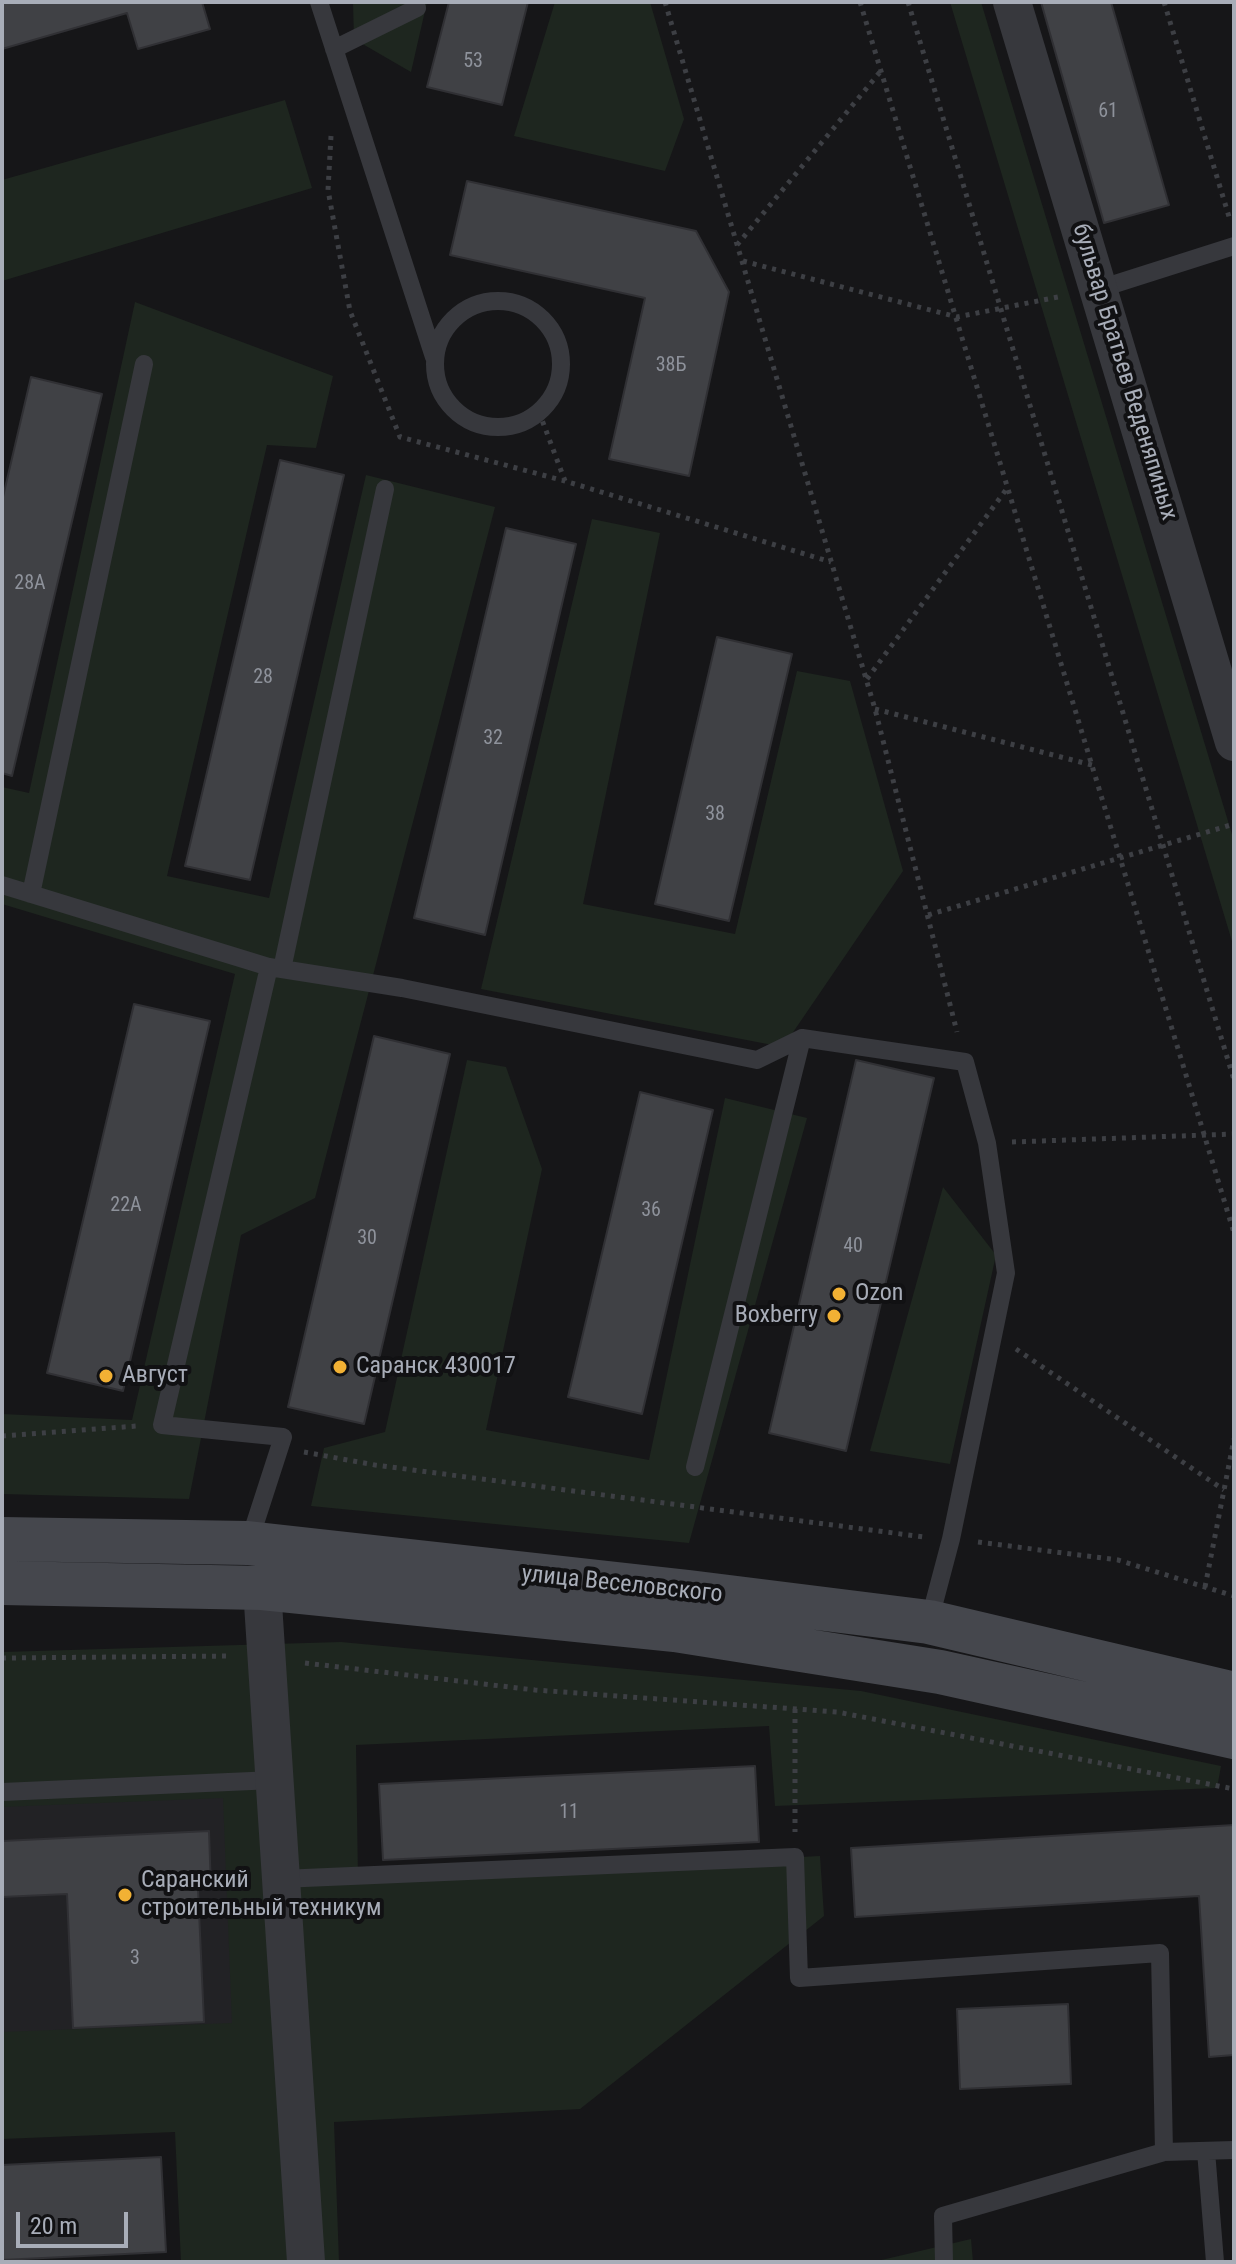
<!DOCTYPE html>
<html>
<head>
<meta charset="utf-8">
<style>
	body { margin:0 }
	#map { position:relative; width:1236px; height:2264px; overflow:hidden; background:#161618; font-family:"Roboto Condensed",sans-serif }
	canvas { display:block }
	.frame { position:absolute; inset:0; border:4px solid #a8adb8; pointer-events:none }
	.scale { position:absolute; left:16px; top:2212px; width:112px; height:36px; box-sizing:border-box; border:4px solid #a8adb8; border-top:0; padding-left:10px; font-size:24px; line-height:28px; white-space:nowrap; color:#a8adb8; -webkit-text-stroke:6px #111113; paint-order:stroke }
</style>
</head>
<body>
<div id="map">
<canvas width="1236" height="2264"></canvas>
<div class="frame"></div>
<div class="scale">20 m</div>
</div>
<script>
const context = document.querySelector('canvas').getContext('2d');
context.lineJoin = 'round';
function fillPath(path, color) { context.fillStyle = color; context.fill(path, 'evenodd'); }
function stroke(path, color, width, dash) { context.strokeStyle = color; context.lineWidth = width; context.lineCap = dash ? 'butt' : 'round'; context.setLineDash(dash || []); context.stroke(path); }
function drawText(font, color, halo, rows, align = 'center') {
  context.font = font + ' "Roboto Condensed",sans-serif'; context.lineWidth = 8; context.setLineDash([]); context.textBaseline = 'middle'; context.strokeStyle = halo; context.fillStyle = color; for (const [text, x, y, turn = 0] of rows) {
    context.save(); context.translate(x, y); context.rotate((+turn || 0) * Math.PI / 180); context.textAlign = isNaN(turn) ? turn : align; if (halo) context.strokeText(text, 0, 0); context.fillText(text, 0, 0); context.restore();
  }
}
fillPath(new Path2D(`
	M243,1720l11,343 -252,9v-344z`), '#222225');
fillPath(new Path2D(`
	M353,2h74l-16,70 -57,-33z
	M555,2h95l34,117 -19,52 -151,-35z
	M950,2h31l253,839v107z
	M285,100l27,88 -310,93v-101z
	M135,302l198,74 -17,72 -49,-3 -100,431 102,22 97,-423 129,32 -180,691 -74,37 -52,264 -187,-5v-80l130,6 103,-446 -233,-70v-117l27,6z
	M592,519l68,14 -77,371 152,30 62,-263 53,10 53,190 -120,176 -302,-58z
	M467,1060l39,7 36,102 -56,261 163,30 76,-362 82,20 -118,425 -378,-37 13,-58 61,-16z
	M943,1187l53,68 -46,209 -80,-13z
	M341,1642l520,49 360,75 -4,22 -442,18 -6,-80 -413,19 2,135 462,-24 4,60 -244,193 -246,13 5,140h-158l-6,-130 -173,7v-107l230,-9 -9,-225 -221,9v-155z
	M971,2239l2,23h-100z`), '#1e261f');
const building = new Path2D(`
	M2,2h200l8,27 -72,20 -11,-36 -125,36z
	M449,2h79l-26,103 -75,-18z
	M1041,2h70l58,203 -65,18z
	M467,181l229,50 33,61 -40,184 -80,-17 36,-161 -195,-43z
	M31,377l71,17 -90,382 -10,-3v-272z
	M280,460l64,15 -94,405 -65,-14z
	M506,528l70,16 -91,391 -71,-17z
	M717,637l75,17 -63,267 -74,-17z
	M134,1004l76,17 -87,370 -76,-18z
	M374,1036l76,18 -86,370 -76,-17z
	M856,1060l78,18 -88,373 -77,-18z
	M640,1092l73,18 -71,304 -74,-17z
	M755,1766l4,76 -376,18 -4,-76z
	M1234,1825v230l-25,2 -10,-161 -344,21 -4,-69z
	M209,1831l2,58h-13l6,133 -131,6 -6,-134 -65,3v-56z
	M1068,2004l3,80 -111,5 -3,-80z
	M161,2157l5,95 -164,8v-95z`);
fillPath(building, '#404145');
stroke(building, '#303034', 2);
stroke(new Path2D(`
	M665,2l210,707 82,323
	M860,2l374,1231
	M908,2l326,1078
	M1164,2l66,218
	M331,136l-3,54 22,121 50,126 165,44
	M737,245l143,-173
	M743,261l214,56 106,-21
	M539,412l26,69 266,81
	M867,679l141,-192
	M875,709l217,56
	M928,915l306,-91
	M1012,1142l222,-8
	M1016,1349l208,141
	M2,1436l135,-10
	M304,1452l71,13 549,72
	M978,1542l140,18 116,36
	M1205,1587l29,-148
	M2,1658l229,-2
	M305,1663l230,27 302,22 397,77
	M795,1709v123`), '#3d3f44', 5, [4, 6]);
stroke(new Path2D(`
	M319,2l115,355
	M334,49l83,-41
	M1099,289l135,-43
	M435 364a63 63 0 1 1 126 0a63 63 0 1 1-126 0Z
	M2,885l267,82
	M31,894l113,-530
	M282,969l103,-480
	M695,1467l107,-429
	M249,1542l34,-105 -121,-12 107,-458 133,21 355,72 45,-22 163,24 22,81 19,130 -55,266 -22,83
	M2,1792l272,-12
	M281,1879l514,-22 4,121 361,-25 4,199 70,-2
	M1206,2151l9,111
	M944,2262l-1,-46 221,-64`), '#37383d', 18);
stroke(new Path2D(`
	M1012,2l222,740
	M262,1588l44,674`), '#37383d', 38);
stroke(new Path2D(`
	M2,1539l246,4 441,49 240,30 305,72
	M2,1583l260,5 413,42 265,42 294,65`), '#45474d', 44);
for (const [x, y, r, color] of [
	[839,1294,8,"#f2b134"],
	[834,1316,8,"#f2b134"],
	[340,1367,8,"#f2b134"],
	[106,1376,8,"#f2b134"],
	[125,1895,8,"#f2b134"]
]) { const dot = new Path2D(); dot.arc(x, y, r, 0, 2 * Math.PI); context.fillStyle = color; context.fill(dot); stroke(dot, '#111113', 3); }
drawText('20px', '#8e929b', null, [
	["53",473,62],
	["61",1108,112],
	["38Б",671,366],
	["28А",30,584],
	["28",263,678],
	["32",493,739],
	["38",715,815],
	["22А",126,1206],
	["36",651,1211],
	["30",367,1239],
	["40",853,1247],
	["11",569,1813],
	["3",135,1959]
]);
drawText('24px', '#a8adb8', '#111113', [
	["бульвар Братьев Веденяпиных",1124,372,73],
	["улица Веселовского",622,1585,6]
]);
drawText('24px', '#a8adb8', '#111113', [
	["Ozon",855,1294],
	["Boxberry",818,1316,"right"],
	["Саранск 430017",356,1367],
	["Август",122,1376],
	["Саранский",141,1881],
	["строительный техникум",141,1909]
], 'left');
</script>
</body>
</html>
